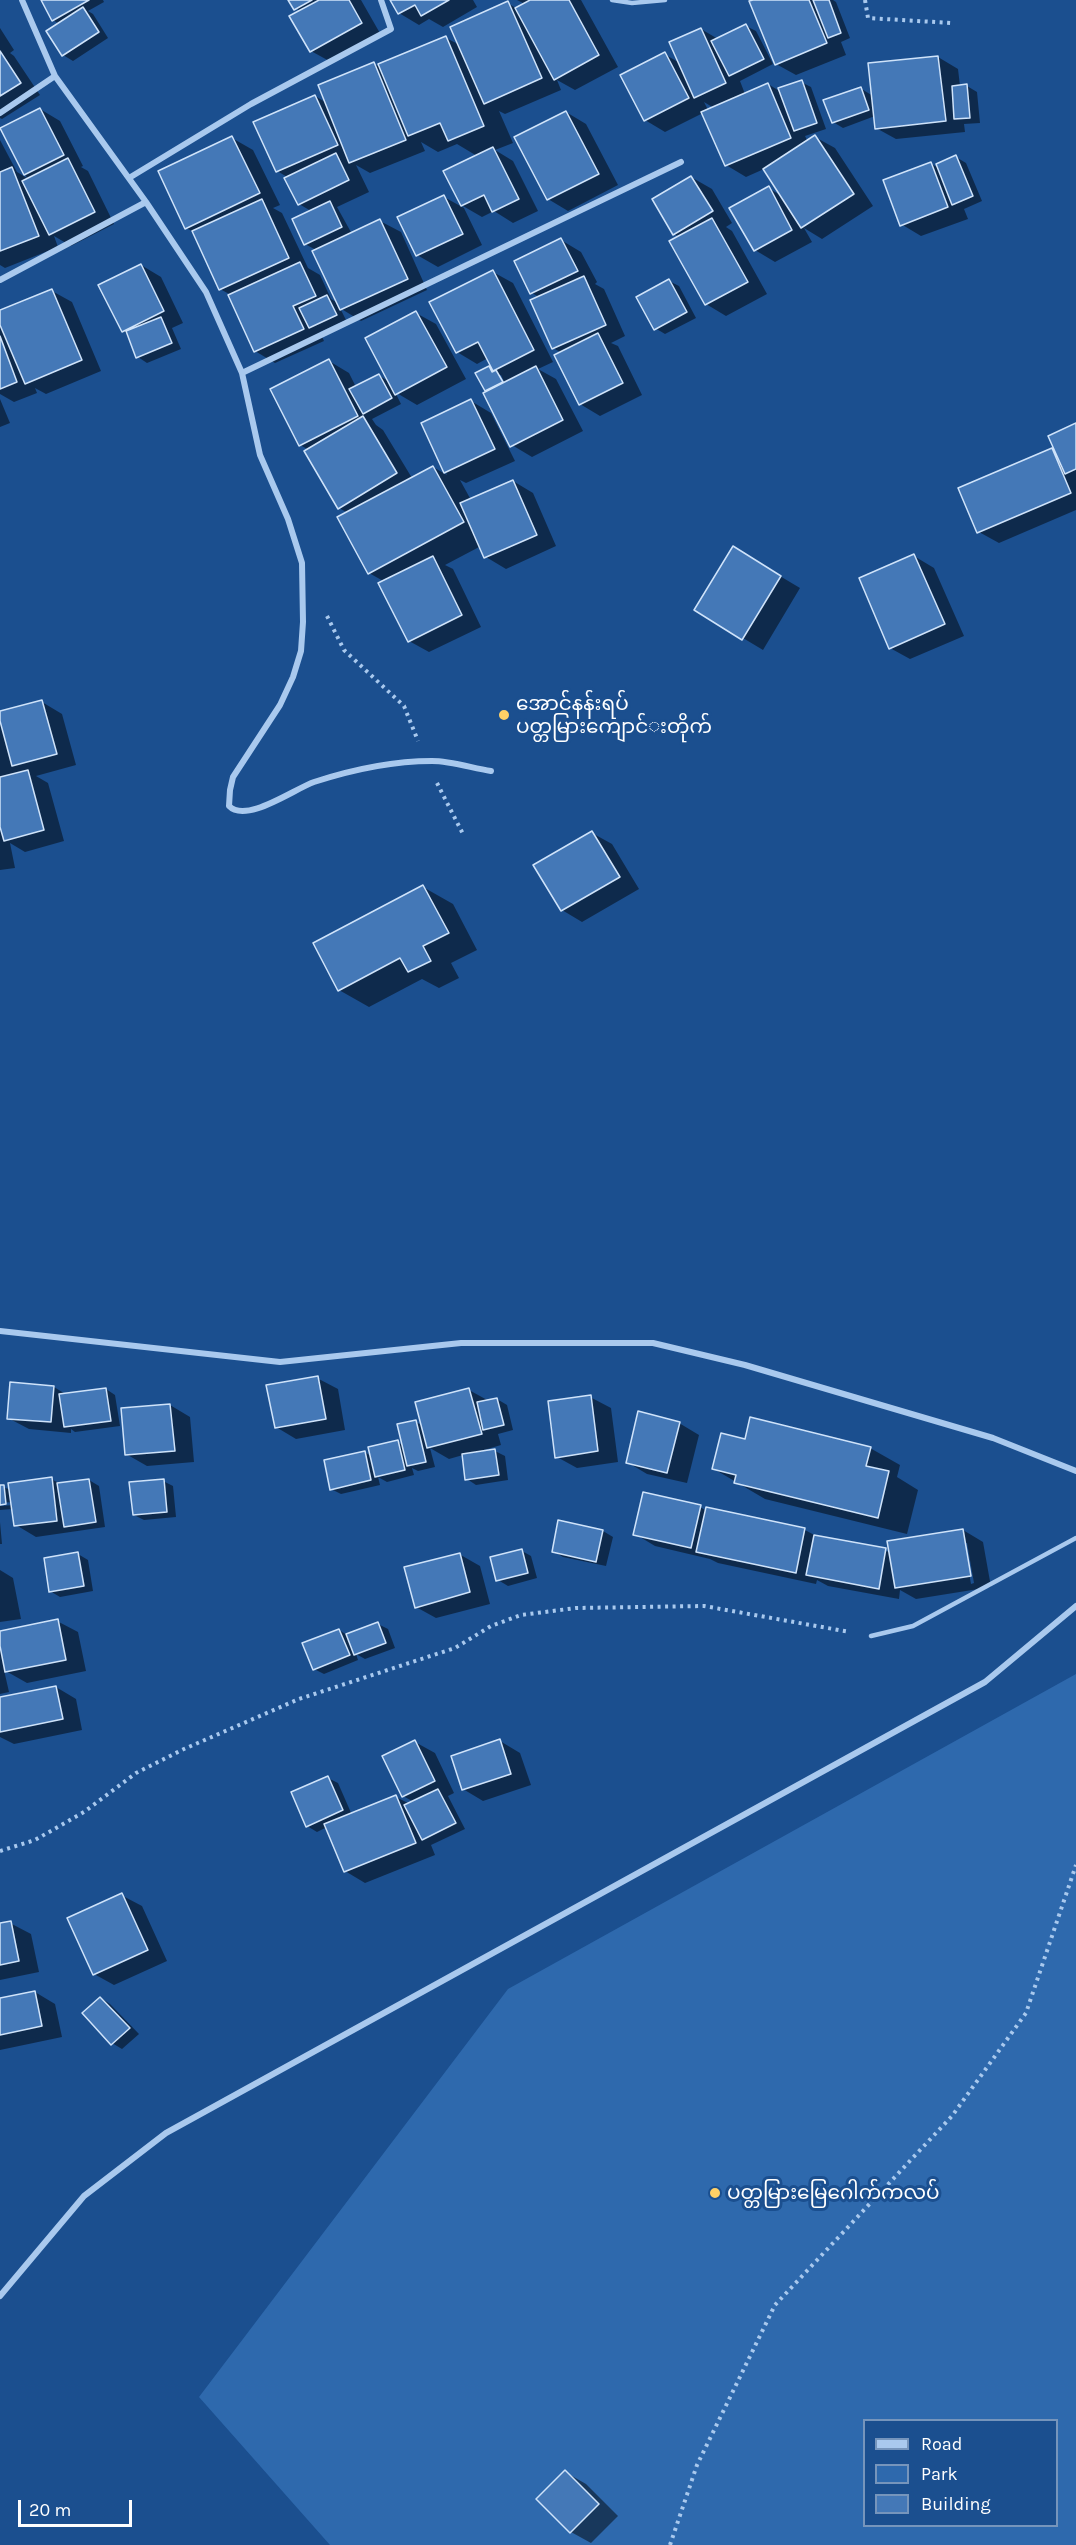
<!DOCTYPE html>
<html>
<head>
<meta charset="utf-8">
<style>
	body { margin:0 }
	#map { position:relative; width:1076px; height:2545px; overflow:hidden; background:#1b4f8f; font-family:Karla,sans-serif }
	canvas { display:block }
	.legend { position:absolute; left:863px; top:2419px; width:195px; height:108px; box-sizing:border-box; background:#1b4f8f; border:2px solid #7695bc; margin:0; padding:8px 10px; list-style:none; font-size:18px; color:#fff }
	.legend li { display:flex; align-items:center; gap:12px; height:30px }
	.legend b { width:30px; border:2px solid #7695bc }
	.scale { position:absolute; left:18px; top:2500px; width:114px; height:27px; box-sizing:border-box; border:3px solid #fff; border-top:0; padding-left:8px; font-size:18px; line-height:21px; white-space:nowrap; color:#fff; -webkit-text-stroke:4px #1b4f8f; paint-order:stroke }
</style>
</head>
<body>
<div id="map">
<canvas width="1076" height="2545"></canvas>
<ul class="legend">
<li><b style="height:8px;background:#a9c9ee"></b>Road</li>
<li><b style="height:16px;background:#2e69ad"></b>Park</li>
<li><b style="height:16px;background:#4478b7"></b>Building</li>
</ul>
<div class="scale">20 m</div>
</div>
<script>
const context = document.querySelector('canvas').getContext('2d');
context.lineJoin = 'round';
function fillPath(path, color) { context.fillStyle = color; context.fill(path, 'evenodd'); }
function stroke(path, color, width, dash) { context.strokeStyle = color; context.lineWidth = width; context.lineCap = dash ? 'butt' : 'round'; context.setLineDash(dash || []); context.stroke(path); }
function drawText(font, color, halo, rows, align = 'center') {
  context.font = font + ' Karla,"Noto Sans Myanmar",sans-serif'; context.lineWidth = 6; context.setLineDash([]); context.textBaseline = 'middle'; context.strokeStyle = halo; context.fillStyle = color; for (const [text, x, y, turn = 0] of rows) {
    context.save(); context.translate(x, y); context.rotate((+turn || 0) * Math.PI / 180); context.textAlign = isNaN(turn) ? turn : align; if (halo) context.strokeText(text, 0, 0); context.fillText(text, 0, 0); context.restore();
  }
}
fillPath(new Path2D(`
	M1076,1674v871h-746l-131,-148 309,-408zM864,2420h192v106h-192z`), '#2e69ad');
fillPath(new Path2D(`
	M44,0h59l1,2 -16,9 5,3 15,24 -35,23 -10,-6 -4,-31 -6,-4z
	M290,0h71l20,35 -50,27 -20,-11 -11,-39z
	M391,0h82l4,7 -34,20 -14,-8 -10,6 -20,-12z
	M517,0h64l37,67 -43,23 -18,-10 4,10 -56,24 -6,-3 14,32 -18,7 18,11 25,50 -25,12 -19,-12 -12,6 -19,-11 19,39 -44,22 -21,-12 27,-58 20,11 -18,-37 31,-15 -20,-12 -19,8 -17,-10 4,9 -55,22 -14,-8 13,27 -32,15 15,27 28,-13 21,11 26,58 -66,31 -21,-13 6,12 -26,12 4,9 -49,22 -20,-12 -24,-56 -11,-6 -26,-57 -8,-4 46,-90 21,12 27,55 -7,3 9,5 26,55 12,7 11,24 7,4 -22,-53 -11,-6 -11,-24 17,-9 -12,-7 -10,-26 -12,-7 38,-75 12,7 47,-39 4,2 68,-28 14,7 48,-42 9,6 8,-5z
	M757,0h76l3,2 14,36 -9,4 5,13 -50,20 -20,-11z
	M746,26l10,5 17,33 -33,17 5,13 23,-10 13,8 20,-10 10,5 15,42 -21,7 3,6 7,-5 20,11 38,58 -51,33 -18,-11 8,14 -37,20 -20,-12 13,-62 14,8 -18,-27 -18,8 -20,-12 -23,-52 -38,19 -20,-12 19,-66 16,9 21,-34 17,10zM704,102l10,6 -6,2z
	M0,28l14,22 -4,3 4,3 26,39 -38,24 -2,-1z
	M938,57l20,12 2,17h7l10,6 3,31 -16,1 1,8 -69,7 -20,-11 -1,-12 -32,12 -10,-6 27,-34 13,8z
	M40,109l20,12 23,45 -2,1 7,4 26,53 -43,22 -17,-10 4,11 -53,21 -5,-3v-125l17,32 10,6 -26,-49z
	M566,112l20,12 32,61 -50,26 -20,-12z
	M956,157l10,6 16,38 -18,8 4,10 -47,17 -20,-12 30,-60 8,4z
	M691,177l21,12 20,34 -6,4 6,4 35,63 -41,22 -20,-12 -26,-67 -6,-3z
	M561,240l20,12 16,30 -2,2 9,5 21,47 -14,7 7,3 24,49 -42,21 -20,-12 -18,-51 -9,-5 -14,-51 -7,-4z
	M141,265l20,12 22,46 -11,5 9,21 -34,14 -9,-6 -10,-23 -5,-3z
	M493,272l20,11 40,79 -15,7 18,10 27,52 -51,26 -20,-12 -23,-53 -3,-2 3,-22 5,3 -6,-13 -11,6 -20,-12zM497,375h4l6,13 -2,1z
	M669,281l10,5 17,32 -31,16 -10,-6z
	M52,291l20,11 29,69 -55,23 -11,-6 2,5 -23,9 -14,-8v-82z
	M416,313l20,11 30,55 -49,26 -22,-13 6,12 -29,15 4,6 7,5 29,48 21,-11 14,8 -24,-51 48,-23 20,12 24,48 -49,22 -6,-3 11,20 42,-19 20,12 23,53 -50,23 -20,-12 -5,-11 -36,19 8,4 28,58 -52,25 -20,-11 -24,-59 -16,-9 -21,-60 -9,-5 -30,-58 -9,-5 29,-84 20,12 7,14 22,-12 12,7z
	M0,399l10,24 -10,4z
	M1076,425v85l-77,33 -20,-11 73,-83 5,3z
	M914,556l20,12 30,68 -54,23 -20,-11z
	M753,560l47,28 -37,62 -20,-12z
	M42,702l20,12 14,51 -40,11 12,7 16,58 -39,11 -15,-9 5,25 -15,2v-157z
	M592,833l20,11 27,45 -57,33 -20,-12z
	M423,887l30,17 24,46 -26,13 8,15 -20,10 -17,-9 -53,28 -30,-17z
	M317,1378l21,11 7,41 -49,9 -20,-12z
	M54,1387l13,8 39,-6 9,6 5,31 -45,6 -4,-3v4l-42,-4 -21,-11z
	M469,1390l20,11 8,-2 10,6 6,25 -15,4 3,11 -17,5v2l11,-1 10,5 3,24 -32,5 -9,-6 -4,-24 -14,4 -19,-11 5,19 -17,4 -6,-3 2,7 -27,7 -9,-5 2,8 -39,9 -10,-5 34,-37 7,5 25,-15 6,3 13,-23 7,4z
	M590,1397l21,11 7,54 -41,6 -20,-11z
	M170,1405l20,12 4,45 -47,4 -21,-12z
	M679,1423l20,12 -12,48 -40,-9 -20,-12z
	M746,1441l124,7 30,17 -3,12 21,13 -11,44 -142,-35 -51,-30z
	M51,1479l10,5 28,-4 10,6 6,41 -69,10 -20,-12 -3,-16 -13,1v-4l14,-1 -1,-3 -13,1v-17l11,4z
	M163,1481l10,5 3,31 -32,3 -10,-5z
	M700,1507l7,4 98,19 13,7 72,15 73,-22 20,12 8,45 -75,12 -16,-9 -1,9 -71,-13 -11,-6 -1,4 -98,-21 -8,-4 -55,-13 -20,-12zM964,1543h3l7,40 -3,1z
	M0,1522l2,22h-2z
	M560,1522l43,9 10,6 -7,29 -43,-9 -10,-6z
	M522,1551l9,5 6,22 -29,8 -10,-6z
	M78,1554l10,6 5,31 -33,6 -10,-6z
	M459,1554l21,12 10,38 -54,14 -20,-11z
	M0,1570l13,8 8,41 -21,3z
	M57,1621l21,11 8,39 -59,12 -23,-13 5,22 -9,2v-47l2,1 -2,-15z
	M378,1624l10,5 7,19 -30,11 -9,-5 2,6 -34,14 -10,-5 25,-39 8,5z
	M56,1687l20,12 6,31 -68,14 -14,-7v-38z
	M500,1741l20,12 11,32 -48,16 -20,-12z
	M415,1742l20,11 19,40 -6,3 17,33 -34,16 4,10 -70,28 -20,-12 -18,-44 -10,5 -10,-6 21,-48 10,5 14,32 44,-18 14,7 4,-2 -11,-6z
	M121,1895l21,11 25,55 -53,24 -20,-11z
	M10,1923l21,11 8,38 -39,8v-55z
	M35,1992l20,12 7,33 -62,13v-50z
	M101,1998l9,6 29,30 -17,15 -10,-6z
	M565,2472l21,12 32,32 -27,27 -20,-11z`), '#0007');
const building = new Path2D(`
	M41,0h48l-37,21z
	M288,0h24l-18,10z
	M319,0h30l13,23 -52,29 -21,-36z
	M390,0h59l-28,16 -6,-11 -17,9z
	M530,0h39l30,55 -45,25 -39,-72z
	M753,0h56l18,43 -52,22 -26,-64z
	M813,0h16l12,33 -13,5z
	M508,1l34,77 -58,26 -34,-77z
	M83,7l16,25 -37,24 -16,-25z
	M746,24l18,35 -35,17 -18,-35z
	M701,28l25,55 -32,15 -25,-56z
	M446,36l38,90 -36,15 -8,-18 -32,13 -30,-72z
	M0,51l21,32 -21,13z
	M665,52l24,46 -45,23 -24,-46z
	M938,56l8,65 -71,8 -7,-66z
	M374,62l32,78 -57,23 -31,-78z
	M802,80l15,43 -23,8 -16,-43z
	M768,83l23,55 -66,28 -24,-54z
	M967,84l3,34 -16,1 -2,-33z
	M861,87l8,23 -37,13 -9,-23z
	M315,95l23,50 -62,27 -23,-50z
	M40,108l24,47 -40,20 -24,-47z
	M566,111l33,63 -52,26 -33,-63z
	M815,135l39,59 -53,34 -38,-59z
	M232,136l28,57 -75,36 -27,-58z
	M493,147l26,52 -27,13 -8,-17 -23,11 -18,-35z
	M336,153l13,27 -51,25 -14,-27z
	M956,155l17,41 -21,9 -16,-41z
	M68,158l27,54 -46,23 -27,-54z
	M931,162l17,45 -48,19 -17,-46z
	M12,167l27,69 -39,15v-79z
	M691,176l22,35 -40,24 -21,-36z
	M769,186l23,44 -38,21 -25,-43z
	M444,195l19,39 -47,22 -19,-39z
	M262,199l27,59 -70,32 -27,-59z
	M330,201l12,26 -38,18 -12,-26z
	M712,218l36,64 -43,23 -36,-64z
	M380,219l28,60 -68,31 -28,-59z
	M561,238l17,33 -48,23 -16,-33z
	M300,262l16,34 -23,10 11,23 -50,23 -26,-57z
	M141,264l23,47 -42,21 -24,-47z
	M493,270l41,80 -41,21 -15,-29 -22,11 -27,-51z
	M584,276l22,49 -54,24 -22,-49z
	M669,279l18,33 -33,18 -18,-33z
	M52,289l30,71 -57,24 -25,-59v-15z
	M327,295l10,20 -28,13 -10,-20z
	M416,311l31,56 -52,28 -30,-57z
	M161,317l11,26 -36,15 -10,-27z
	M598,333l25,50 -44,22 -25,-50z
	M0,336l17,46 -17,7z
	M329,359l29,57 -59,30 -29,-57z
	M489,366l3,6 4,-2 7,12 -18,9 -10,-18z
	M536,366l27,54 -53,27 -27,-54z
	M379,374l13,24 -29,16 -14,-25z
	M471,399l24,50 -51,24 -23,-50z
	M363,416l34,57 -59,36 -34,-58z
	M1076,423v46l-11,5 -17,-38z
	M1052,448l19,45 -94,40 -19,-45z
	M433,466l31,56 -96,52 -31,-57z
	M513,480l24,55 -53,23 -24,-55z
	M733,546l48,30 -39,64 -48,-30z
	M914,554l31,70 -56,25 -30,-71z
	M433,556l29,59 -54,27 -30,-59z
	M42,700l15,54 -45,12 -12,-45v-10z
	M28,770l16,60 -40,11 -4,-14v-50z
	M592,831l28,46 -59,34 -28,-46z
	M423,885l26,48 -26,13 8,15 -23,11 -8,-14 -62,33 -25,-48z
	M318,1376l8,43 -51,9 -9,-43z
	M10,1382l44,4 -3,36 -44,-3z
	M106,1388l5,33 -47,6 -5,-33z
	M469,1388l13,46 -55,14 -12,-46z
	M591,1395l7,56 -43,7 -7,-57z
	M497,1398l7,27 -21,5 -6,-28z
	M170,1404l5,47 -50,4 -4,-47z
	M638,1411l42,11 -13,51 -41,-10z
	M750,1417l121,30 -5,19 23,5 -11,47 -144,-35 2,-8 -24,-6 9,-36 24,6z
	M416,1420l10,42 -19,4 -10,-42z
	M398,1440l7,30 -30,7 -7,-30z
	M495,1449l4,26 -34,5 -3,-26z
	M365,1451l6,29 -41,10 -6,-30z
	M52,1477l5,44 -43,5 -6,-43z
	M89,1479l7,43 -32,5 -7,-44z
	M164,1479l3,33 -34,3 -4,-33z
	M0,1485h4l2,19 -6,1z
	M643,1492l58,13 -10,43 -58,-13z
	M706,1507l99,21 -9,45 -100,-21z
	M558,1520l45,10 -7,32 -44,-10z
	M963,1529l8,47 -76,12 -8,-47z
	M814,1535l72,13 -7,41 -73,-14z
	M522,1549l6,24 -32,8 -6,-24z
	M78,1552l6,34 -35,6 -5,-34z
	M460,1553l10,39 -55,16 -11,-41z
	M58,1619l8,41 -61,12 -5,-26v-15z
	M378,1622l8,21 -32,12 -8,-21z
	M339,1629l11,26 -37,15 -11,-27z
	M56,1686l7,33 -63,13v-35z
	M500,1739l11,35 -49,16 -11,-34z
	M415,1740l20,41 -33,16 -20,-41z
	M328,1776l15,34 -37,17 -15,-35z
	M438,1789l18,34 -34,17 -18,-35z
	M396,1795l20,48 -72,29 -20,-48z
	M122,1893l26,57 -55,25 -26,-57z
	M11,1921l8,40 -19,4v-42z
	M35,1991l7,35 -42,9v-37z
	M100,1997l30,31 -19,17 -29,-32z
	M565,2470l34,34 -29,29 -34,-34z`);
fillPath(building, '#4478b7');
stroke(building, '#cfe3fa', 1.5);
stroke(new Path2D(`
	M865,0l3,18 83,5
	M327,616l17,34 60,56 14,35
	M437,783l27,53
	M0,1851l35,-11 49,-28 52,-39 48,-24 115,-50 156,-51 36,-22 30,-11 55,-7 128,-2 146,26
	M670,2545l27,-80 78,-160 177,-189 74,-103 50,-148`), '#a9c9ee', 4, [3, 4.5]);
stroke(new Path2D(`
	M612,0l20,3 33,-3
	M871,1636l42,-10 163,-88`), '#a9c9ee', 4.5);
stroke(new Path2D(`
	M22,0l33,76 91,126 60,90 36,81 18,82 28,64 14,44 1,59 -2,29 -8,26 -13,28 -47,72 -3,13 -1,16c17,18 65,-17 85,-24 37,-12 78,-21 118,-21 19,0 40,7 59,10
	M0,113l55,-37
	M129,178l122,-74 140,-75 -10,-29
	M0,280l146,-78
	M242,373l439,-211
	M0,1331l280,31 181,-19h192l92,22 248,73 83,33
	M0,2296l84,-100 82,-63 819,-451 91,-76`), '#a9c9ee', 6);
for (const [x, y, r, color] of [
	[504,715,6,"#ffd166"],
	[715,2193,6,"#ffd166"]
]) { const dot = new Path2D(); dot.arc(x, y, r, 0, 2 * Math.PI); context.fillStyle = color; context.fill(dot); stroke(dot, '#1b4f8f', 2); }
drawText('20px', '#fff', '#1b4f8f', [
	["အောင်နန်းရပ်",516,704],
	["ပတ္တမြား‌ကျောင်‌းတိုက်",516,727],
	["ပတ္တမြားမြေဂေါက်ကလပ်",727,2193]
], 'left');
</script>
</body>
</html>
